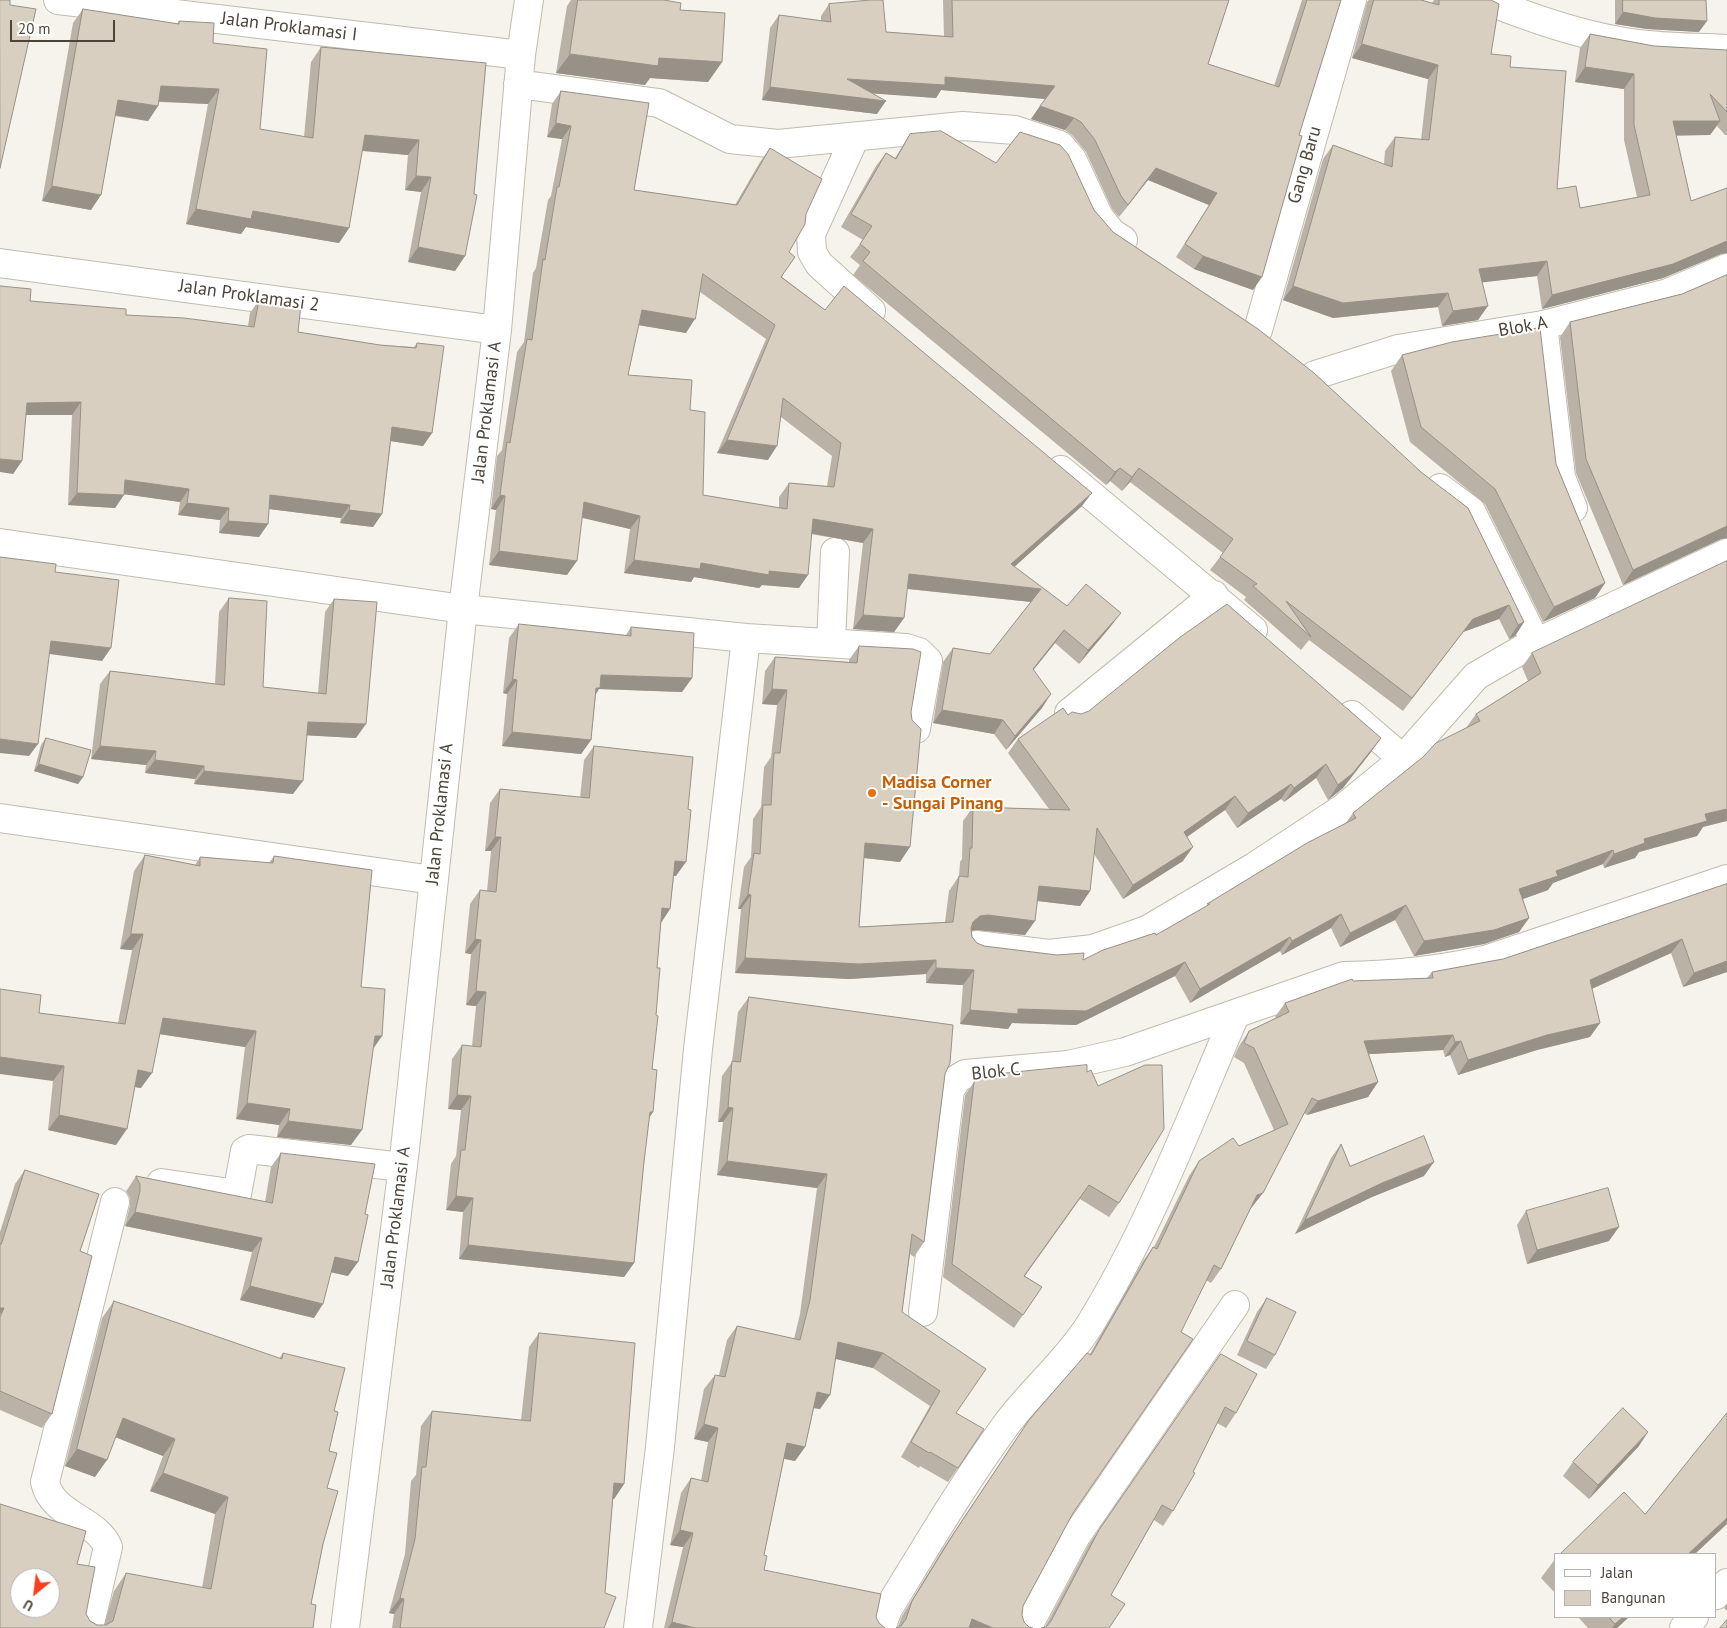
<!DOCTYPE html>
<html>
<head>
<meta charset="utf-8">
<style>
	body { margin:0 }
	#map { position:relative; width:1727px; height:1628px; overflow:hidden; background:#f6f3ec; font-family:"PT Sans",sans-serif }
	canvas { display:block }
	.legend { position:absolute; left:1554px; top:1553px; width:162px; height:65px; box-sizing:border-box; background:#fff; border:1px solid #b7b4b0; margin:0; padding:6px 9px; list-style:none; font-size:15px; color:#4b4439 }
	.legend li { display:flex; align-items:center; gap:10px; height:25px }
	.legend b { width:25px; border:1px solid #b7b4b0 }
	.north { position:absolute; left:10px; top:1568px; width:50px; height:50px; box-sizing:border-box; background:#fff; border:1px solid #b7b4b0; border-radius:50%; rotate:209deg; font-size:14px; font-weight:700; line-height:20px; text-align:center; color:#4b4439 }
	.north::after { content:''; display:block; margin:auto; width:18px; height:22px; background:#fc3f1d; clip-path:polygon(50% 0,100% 100%,50% 72%,0 100%) }
	.scale { position:absolute; left:10px; top:20px; width:105px; height:22px; box-sizing:border-box; border:2px solid #4b4439; border-top:0; padding-left:6px; font-size:15px; line-height:18px; white-space:nowrap; color:#4b4439; -webkit-text-stroke:4px #fff; paint-order:stroke }
</style>
</head>
<body>
<div id="map">
<canvas width="1727" height="1628"></canvas>
<ul class="legend">
<li><b style="height:6px;background:#fff"></b>Jalan</li>
<li><b style="height:14px;background:#d8cfc1"></b>Bangunan</li>
</ul>
<div class="north">U</div>
<div class="scale">20 m</div>
</div>
<script>
const context = document.querySelector('canvas').getContext('2d');
context.lineJoin = 'round';
function stroke(path, color, width, dash) { context.strokeStyle = color; context.lineWidth = width; context.lineCap = dash ? 'butt' : 'round'; context.setLineDash(dash || []); context.stroke(path); }
function fillPath(path, color) { context.fillStyle = color; context.fill(path, 'evenodd'); }
function drawText(font, color, halo, rows, align = 'center') {
  context.font = font + ' "PT Sans",sans-serif'; context.lineWidth = 4; context.setLineDash([]); context.textBaseline = 'middle'; context.strokeStyle = halo; context.fillStyle = color; for (const [text, x, y, turn = 0] of rows) {
    context.save(); context.translate(x, y); context.rotate((+turn || 0) * Math.PI / 180); context.textAlign = isNaN(turn) ? turn : align; if (halo) context.strokeText(text, 0, 0); context.fillText(text, 0, 0); context.restore();
  }
}
const minor = new Path2D(`
	M58,0l463,55
	M1486,0c42,17 88,33 133,41 35,7 72,6 108,8
	M518,84l141,19 71,36 48,5 185,-18 52,4 45,15 12,14 27,58 13,16 11,7
	M855,137l-44,97 1,18 7,12 52,47
	M0,263l497,67
	M1543,325l18,152 12,31
	M1258,330l94,-330
	M1315,375l83,-26 145,-24 125,-32 59,-25
	M1061,470l192,160
	M1440,488l31,23 65,132
	M0,543l463,66 283,29 -48,411 -38,398 -22,181
	M746,638l160,10 13,4 9,9 -12,68
	M831,643l4,-91
	M1069,713l145,-118
	M1352,715l51,44
	M0,818l433,62
	M976,945l73,9 44,-5 54,-19 107,-63 88,-58 61,-50 73,-83 45,-26 206,-97
	M161,1183l76,11 8,-43 4,-2 153,18
	M923,1312l27,-222 7,-11 8,-5 103,-9 57,-13 219,-76c48,-1 98,-6 144,-17l239,-80
	M1716,1595l11,-12
	M89,1628l19,-81c-11,-28 -56,-31 -63,-65l70,-280
	M345,1628l60,-479 58,-540 34,-279 24,-275 8,-55
	M881,1628l7,-19c38,-62 75,-125 118,-184 26,-35 60,-63 83,-99 60,-97 101,-206 146,-311
	M1027,1628l49,-92 159,-231
	M1684,1628l10,-11`);
stroke(minor, '#c2bbae', 30);
stroke(minor, '#fff', 28);
fillPath(new Path2D(`
	M571,0h93l16,10 42,52 -14,20 -58,-4 -5,7 -89,-12 11,-67z
	M943,0h286l-21,64 66,22 28,-86h39l-42,135 -46,155 -59,-21 -18,-12 33,-52 -61,-25 -29,37 -7,-8 -26,-57 -14,-17 -7,-5 -34,-11 14,-20 -104,-9 -5,8 -63,-5 4,21 -115,-14 8,-72 9,-13 42,6v-5l8,-12 57,28 58,4z
	M1369,0h52l11,3 2,-3h57v54l19,13 47,122 23,19 57,-11 -13,-57v-51l-49,-7 5,-34 10,-14 64,12 73,4v85h-2l-8,-9 -7,9h-34l15,66 36,-13v65l-6,1 -58,24 -121,31 -5,-33 -55,6 -4,38 -36,6 -4,-19 -105,11 -50,-18 40,-141 10,-14 51,19 1,-13 10,-14 26,3 7,-61 -76,-21 15,-56z
	M1615,0h91l-7,32 -52,-3 -32,-5z
	M83,9l94,15 2,-3 34,22 47,86 44,8 7,-75 10,-15 165,16 -21,193 -10,15 -47,-9 13,-70 -16,-2 3,-35 -46,-4 -13,77 -10,15 -93,-16 -5,7 -55,-10 22,-120 -49,-2 -1,4 -10,15 -33,-5 -24,94 -49,-9 31,-178z
	M561,91l73,99 101,15 25,-43 10,-14 19,104 -7,25 300,229 -68,61 53,39 44,20 -32,38 -24,-21 -22,27 9,38 -36,42 -12,-16 -61,-11 10,-61 10,-14 37,6 41,-52 -124,-13 -3,29 -10,14 -41,-3 10,-86 -52,-9 -12,54 -37,-3 -3,3 -65,-11 -3,5 -67,-9 6,-44 -48,-12 -15,58 -78,-10 7,-55 -5,-1 6,-53 5,-6 15,-98 7,-10 9,-69 3,-5 12,-68 3,-4 11,-57 -15,-2 5,-33zM700,292l66,47 -49,114 51,7 13,-43 51,39 -5,30 -38,-3 -10,14v11l-76,-13 -13,-85 -62,-35 10,-50 48,8z
	M910,134l86,29 98,47 19,22 145,97 266,293 -9,14 -6,3 -10,-20 -36,13 -60,79 -94,-71 -8,10 -57,-50 2,-3 -36,-27 13,-17 -93,-71 -8,9 -12,-10 -4,4 -253,-210 7,-10 -10,-8 13,-17 -22,-13 35,-61 10,-13 9,5z
	M1727,275v263l-6,1 -98,46 -47,-112 -16,-136 10,-15 112,-28z
	M259,300l39,32 82,13 34,2 3,-4 15,90 -9,13 -32,-5 -9,73 -9,13 -33,-4 1,-5 -72,-9 -1,15 -9,13 -40,-4 1,-13 -42,-5 2,-13 -56,-8 -9,14 -47,-3 4,-90h-46l-4,46 -9,13 17,-173 96,14 122,11 2,-13z
	M1402,355l154,109 49,119 -10,15 -52,24 -58,-118 -75,-62 -19,-71z
	M229,598l34,89 55,6 7,-81 9,-13 22,139 -49,-3 -14,59 -99,-10 1,-5 -50,-6 1,-8 -55,-6 9,-75 10,-13 105,13 4,-72z
	M519,624l107,11 5,-8 61,51 -10,14 -83,-3 -3,5 -5,46 -10,14 -79,-8 5,-52 -4,-1 6,-55z
	M859,646l52,66 -11,150 -36,-4 -5,69 86,-5 4,-31 10,-15 1,-14 2,-3 1,-38 10,-14 76,2 -41,-56 10,-14 50,-24 13,-1 290,38 -28,36 -15,12 -12,-22 -32,24 -3,-3 -44,29 -12,-18 -38,27 -4,24 -60,38 -29,-45 -4,37 -10,15 -42,-5 -13,34 -48,-5 -6,1 1,6 5,6 7,3 99,14 73,-25 49,-28 140,-83 8,-11 113,-85 10,-14 52,-33 -6,-14 10,-14 171,174 -6,9 -58,16 -4,6 -31,10 -1,-4 -50,19 -5,7 -25,9 6,19 -10,14 -35,12 -70,12 -19,-36 -55,27 -9,-19 -49,27 -2,-4 -90,52 -15,-27 -99,49 -64,-2 -4,6 -48,-5 3,-39 -37,-2v-9l-77,5 -114,-6 6,-64h-3l6,-42 7,-10 2,-38 8,-12 3,-40 7,-10 6,-52 -15,-1 3,-33 10,-14 74,5v-2z
	M46,738l37,39 -5,7 -44,-13 7,-26z
	M594,746l82,130h-2l-4,33 -9,13 -4,46 -1,47 -7,103 -5,44 -10,101 -10,14 -165,-18 4,-47 -17,-2 5,-46 5,-8 5,-46 -13,-1 4,-50 10,-14 10,1 4,-40 -10,-1 5,-51 -6,-1 5,-49 10,-14 7,1 4,-40h-6l5,-48 10,-14 80,9 4,-38z
	M145,855l50,10 5,-8 69,6 5,-7 87,131 12,61 -22,97 -74,-8 2,-12 -43,-6 9,-72 -86,-13 -18,54 -6,-1 -19,58 -68,-15 5,-49 -14,-68 79,10 14,-73 -12,-1 14,-78z
	M1727,884v88l-44,15 -12,-34 -79,36 -2,48 -53,13 -79,25 -8,-20 -5,2 -2,-7 -74,4 9,28 -10,15 -61,18 -3,-2 -52,94 -1,1 -30,61 -10,14 -5,-3 -133,233 -50,93 -125,21 4,-11 42,-69 85,-127 61,-66 53,-93 10,-14h1l35,-71 10,-15 40,-15 35,-16 -30,-67 -10,-6 5,-11 10,-15 27,-13 -1,-1 10,-14 68,-22 74,-3 5,-6 71,-13z
	M749,997l196,77 -21,168 -10,15 -4,-3 -8,58 54,101 2,55 -10,14 -28,-16 -1,2 -18,-11 29,-51 -57,-38 -37,-9 -16,50 -6,-1 -9,39 -10,14 -11,-2 -20,96v15l112,47 3,6 6,5h-221l19,-81 -13,-2 11,-52 10,-15 10,3 7,-39 -14,-3 10,-50 11,-14h4l8,-35 10,-14 57,13 6,-25 17,-126 -100,-13 6,-53h-5l4,-46 10,-14 6,-50z
	M1087,1072l32,131 -10,14 -29,-18 -55,77 17,11 -28,41 -71,-51 22,-182 9,-13z
	M1341,1144l9,22 74,10 -52,21 -77,37 36,-76z
	M281,1153l67,123 -17,-4 -17,46 -74,-18 12,-48 -127,-26 5,-21v-7l-4,-7 1,-1 9,-14 129,26 6,-35z
	M25,1170l55,81 -28,163 -10,14 -42,-18v-178l15,-48z
	M1526,1211l83,30 -82,23 -10,-39z
	M1267,1298l8,57 -9,14 -29,-14 20,-43z
	M114,1301l165,58 4,-6 51,58 -5,40 -6,93 -12,60 2,24h-313l77,-64 9,50 4,7 7,4h7l10,-34 12,-18 76,15 13,-74 -65,-23 13,-35 -48,-19 -20,40 -30,-11 37,-148z
	M539,1333l85,151 -10,15h-1l-8,94 -1,35h-212l2,-14 -5,-1 16,-59 6,-73 5,-6 5,-49 11,-15 89,9 8,-73z
	M1221,1354l15,59 -10,15 -9,-5 -44,88 -10,15 -9,-6 -43,75 -66,32 44,-83z
	M1639,1446l-50,53 -26,-23 10,-14z
	M1556,1558v36l-15,-16z
	M1727,1603v8l-3,-3z
	M1578,1617h51l-12,11h-29z`), '#bab2a6');
fillPath(new Path2D(`
	M1623,12l84,9 -8,11 -52,-3 -32,-5z
	M1362,44l76,21 -10,14 -76,-21z
	M570,54l89,4 63,4 -14,20 -58,-4 -5,7 -89,-12z
	M1585,67l49,7 -10,15 -49,-7z
	M945,77l110,9 -9,13 -105,-9 -5,8 -98,-7 9,-12z
	M161,86l58,3 -11,15 -57,-3z
	M770,87l116,14 -9,13 -115,-14z
	M118,100l40,6 -10,15 -40,-7z
	M1040,106l34,12 -9,12 -34,-11z
	M1673,121h47l-10,14 -48,1z
	M556,123l15,3 -9,13 -15,-2z
	M365,135l54,5 -11,15 -54,-5z
	M1156,168l61,25 -8,12 -61,-25 -29,37z
	M416,176l15,1 -10,15 -16,-2z
	M52,186l49,9 -10,15 -49,-9z
	M196,209l57,2 96,17 -10,15 -93,-16 -5,7 -55,-10z
	M1727,241v12l-6,1 -58,24 -121,31 10,-14z
	M418,247l47,9 -10,15 -47,-9z
	M1203,256l59,21 -9,13 -59,-21z
	M1547,261l-10,15 -68,8 10,-15z
	M1293,286l155,7 -10,14 -105,11 -50,-18z
	M1488,306l-10,14 -36,6 11,-15z
	M642,310l53,9 -9,14 -54,-9z
	M81,402l-9,13h-54l9,-12z
	M392,427l40,6 -9,13 -40,-6z
	M727,440l50,6 -9,14 -51,-7z
	M0,459l22,2 -9,13 -13,-2z
	M1120,468l-10,13 -4,4 9,-13z
	M1139,468l-9,14 -8,9 10,-14z
	M125,480l64,9 -9,13 -64,-9z
	M77,493l47,2 -9,13 -47,-3z
	M1092,493l-10,13 -80,72 9,-14z
	M270,495l80,10 -9,13 -80,-10z
	M500,495l5,1 -9,14 -5,-1z
	M584,502l56,14 -10,13 -56,-13z
	M187,503l42,5 -9,12 -42,-5z
	M349,510l33,4 -9,13 -33,-4z
	M813,519l60,10 -10,14 -60,-11z
	M228,521l40,3 -9,13 -40,-4z
	M1727,526v12l-6,1 -98,46 10,-15z
	M499,551l78,10 -10,14 -78,-10z
	M634,560l67,3 107,12 -9,13 -37,-3 -3,3 -65,-11 -3,5 -67,-9z
	M909,574l132,15 -9,13 -132,-14z
	M1605,583l-10,15 -52,24 11,-15z
	M1509,605l-10,14 -36,13 -60,79 70,-92z
	M1121,613l-10,13 -32,38 9,-14z
	M863,615l41,3 -10,14 -41,-3z
	M1524,622l-9,14 -6,3 9,-14z
	M1064,630l-9,13 -32,40 10,-14z
	M51,641l60,7 -9,13 -60,-8z
	M601,675l91,3 -10,14 -83,-3 -9,13z
	M513,679l4,1 -10,14 -4,-1z
	M772,689l15,1 -10,15 -15,-1z
	M1051,694l-9,14 -36,42 9,-14z
	M942,710l61,10 -9,14 -61,-11z
	M308,722l58,2 -10,14 -57,-3z
	M512,732l79,8 -10,14 -79,-8z
	M1381,738l-10,14 -28,36 -15,12 10,-15z
	M0,739l38,5 -9,12 -29,-3z
	M100,746l56,5 -10,14 -55,-6z
	M155,760l49,6 -9,13 -50,-6z
	M39,764l44,13 -5,7 -44,-13z
	M1326,764l-10,14 -32,24 10,-14z
	M204,771l99,10 -10,13 -99,-10z
	M1291,784l-10,15 -44,29 11,-15z
	M1235,796l-10,14 -51,36 10,-14z
	M1727,809v12l-24,6 -6,9 -58,16 -4,6 -31,10 10,-14 30,-15 61,-25z
	M495,837h6l-10,14h-6z
	M865,843l45,4 -10,15 -45,-5z
	M1193,847l-10,14 -60,38 10,-14z
	M1613,850l-10,14 -50,19 -5,7 -39,14 10,-15 37,-18z
	M675,861l11,1 -10,14 -11,-1z
	M1039,886l51,5 -10,15 -51,-6z
	M748,894l3,1 -10,14h-3z
	M1406,905l-11,15 -55,27 10,-14z
	M662,908l8,1 -9,14z
	M1341,914l-10,14 -49,27 10,-14z
	M988,915l47,6 -10,14 -48,-5 -8,1 4,-9 7,-6z
	M1529,918l-10,14 -35,12 -70,12 10,-15z
	M131,934h12l-11,16 -12,-1z
	M1290,937l-10,14 -90,52 10,-14z
	M475,939l6,1 -10,14 -6,-1z
	M1682,939l-11,14 -91,41 10,-14z
	M745,958l191,2 -10,14 -77,5 -114,-6z
	M1727,961v11l-44,15 11,-14z
	M1185,962l-10,14 -99,49 -64,-2 -4,6 -48,-5 10,-14 48,-1z
	M936,968l38,2 -11,15 -37,-2z
	M476,991l10,1 -10,14 -10,-1z
	M163,1018l93,13 -11,16 -93,-14z
	M1600,1023l-10,14 -53,13 -79,25 10,-15 79,-25z
	M1453,1035l-10,15 -89,5 10,-14z
	M375,1036h7l-11,16z
	M1461,1041l-11,14 -5,2 10,-15z
	M0,1057l64,9 -11,15 -53,-7z
	M138,1070l14,3 -11,15 -13,-2z
	M1378,1082l-10,15 -61,18 11,-14z
	M457,1095l14,1 -10,14 -13,-1z
	M247,1103l43,6 -11,16 -43,-6z
	M728,1107l5,1 -10,14h-5z
	M650,1112h3l-9,14z
	M59,1115l68,14 -11,16 -68,-15z
	M288,1121l74,9 -11,15 -74,-8z
	M727,1161l100,13 -10,14 -100,-13z
	M1434,1162l-10,14 -52,21 -77,37 10,-14 77,-37z
	M1263,1193l-11,14 -5,3 10,-15z
	M456,1196l17,2 -10,14 -17,-2z
	M135,1212l127,26 -10,14 -127,-26z
	M1619,1227l-10,14 -82,23 10,-14z
	M468,1245l166,18 -10,14 -165,-18z
	M335,1257l23,5 -10,14 -23,-5z
	M250,1286l73,18 -9,14 -74,-18z
	M0,1308h4l-4,6z
	M838,1342l45,11 -10,15 -45,-11z
	M817,1392l13,3 -10,14 -13,-2z
	M123,1418l52,21 -12,17 -53,-21z
	M704,1424l14,4 -10,14 -14,-3z
	M1648,1432l-9,14 -50,53 9,-14z
	M787,1443l18,4 -10,14 -18,-4z
	M77,1449l30,11 -12,17 -30,-11z
	M163,1473l65,24 -13,17 -65,-23z
	M614,1483l10,1 -10,15 -10,-1z
	M1727,1518v6l-32,30h-7z
	M680,1530l13,3 -10,14 -13,-2z
	M400,1598l4,1 -10,15 -5,-1z
	M1623,1617h6l-12,11h-5l3,-4z
	M972,1619l21,9h-27z
	M672,1622l23,6h-27z`), '#979187');
const building = new Path2D(`
	M0,0h10v5l26,4 -36,159z
	M578,0h86l17,3 -1,7 45,3 -3,49 -63,-4 -1,8 -88,-12z
	M871,0h12l3,32 67,5 -1,-37h277l-21,64 71,23 28,-87h34l-42,135 3,1 -40,141 -59,-21 -18,-12 32,-51 -61,-25 -28,37 -7,-9 -26,-56 -14,-18 -7,-4 -34,-12 15,-20 -110,-9v8l-98,-6 39,22 -116,-14 9,-72 52,7 -2,-18z
	M1374,0h47l18,5v-5h52l8,4 -8,50 20,2 -1,11 56,4 -9,118 19,-3 4,22 70,-13 -16,-70v-51l-49,-7 5,-33 64,12 73,4v62l-17,-18 10,27h-47l18,80 36,-13v53l-54,23 -121,31 -5,-34 -68,8 9,37 -35,5 -5,-18 -105,10 -50,-17 40,-141 59,22 3,-30 34,3 9,-75 -76,-21z
	M1623,0h83l1,21 -52,-3 -32,-6z
	M83,9l96,15v-3l35,2 -1,20 54,6 -7,80 53,9 8,-91 165,16 -12,131 3,1 -12,61 -47,-9 13,-70 -15,-1 3,-36 -54,-5 -16,93 -96,-17 -2,8 -55,-10 23,-120 -58,-3 -3,20 -40,-6 -17,95 -49,-9z
	M561,91l88,12 -15,87 103,15 33,-57 52,31 -16,35 -1,10 -16,28 6,5 -14,20 44,33 19,-24 248,207 -81,71 56,42 19,-22 35,29 -33,37 -24,-20 -31,39 18,25 -36,42 -12,-16 -61,-10 11,-62 37,6 51,-65 -132,-15 -5,44 -41,-3 10,-86 -60,-10 -5,56 -39,-4v4l-68,-12 -1,6 -66,-9 6,-44 -56,-14 -7,59 -78,-10 6,-55 -5,-1 7,-53 3,1 17,-104 5,1 11,-81 2,1 12,-73h2l12,-61 -15,-3zM703,274l72,51 -48,115 50,6 6,-48 58,45 -7,44 -45,-4 -2,26 -84,-14 2,-83 -15,-2 2,-30 -64,-5 14,-65 53,9z
	M941,131l55,32 24,-31 40,13 8,9 26,56 19,22 145,97 56,44 107,99 47,36 56,114 -6,3 -9,-20 -36,14 -61,79 -126,-97 25,36 -58,-51 4,-2 -37,-27 13,-18 -94,-71 -7,9 -12,-9 -5,4 -252,-211 7,-9 -10,-8 12,-18 -21,-12 35,-61 10,6 14,-25z
	M1727,275v251l-94,44 -47,-111 -16,-137 112,-28z
	M0,286l31,3 -1,12 96,8v6l58,3 70,9 5,-27 40,5h2l-3,27 82,13 36,3 1,-5 27,3 -12,87 -40,-6 -10,87 -33,-4 1,-5 -80,-10 -2,29 -40,-3 1,-13 -42,-5 2,-14 -64,-9 -1,15 -47,-2 4,-91 -54,1 -5,58 -22,-2z
	M1540,328l16,136 49,119 -51,24 -59,-118 -74,-62 -19,-72 50,-13z
	M0,557l56,7 -1,8 64,8 -8,68 -60,-7 -13,103 -38,-5z
	M1727,561v248l-22,5 2,7 -63,18 1,4 -31,11 -1,-4 -57,21 2,5 -39,13 10,29 -35,12 -70,11 -18,-36 -56,28 -9,-19 -49,27 -2,-4 -90,52 -15,-27 -99,49 -68,-2v5l-48,-4 4,-40 -38,-2v-8l-77,4 -114,-6 6,-63 -3,-1 6,-41 6,1 3,-49h8l3,-52h6l7,-63 -15,-1 3,-32 82,6 2,-17 54,3 8,3 -10,60 1,8 9,9 -11,118 -45,-4 -6,84 94,-5 6,-46 9,1 2,-29h2l1,-41 97,3 -52,-71 45,-31 5,7 4,-3 9,2 8,-3 90,-73 48,-34 154,134 -28,35 -15,12 -12,-21 -32,24 -3,-4 -43,29 -13,-17 -51,36 9,15 -60,38 -36,-57 -7,63 -51,-5 -4,35 -47,-6 -8,1 -7,6 -2,6 1,9 5,6 7,3 73,9 27,-2 -1,7 20,-10 52,-17 1,2 54,-31h-3l100,-61 49,-25 -3,-5 70,-56 13,-14 44,-22 -4,-7 65,-41 -9,-20z
	M229,598l38,3 -4,86 63,7 8,-95 43,3 -11,122 -58,-2 -5,59 -99,-10v-5l-49,-6 1,-9 -56,-5 10,-75 114,14z
	M519,624l112,12v-9l63,6 -2,45 -91,-3 -1,13h-4l-5,52 -79,-8 5,-52 -4,-1z
	M46,738l45,12 -8,27 -44,-13z
	M594,746l99,11 -5,52 3,1 -5,52 -11,-1 -5,48 -8,-1 -5,60h3l-4,47 2,1 -6,53 5,1 -4,42h-3l-6,50 -10,101 -166,-18 5,-47 -17,-2 5,-46h4l6,-54 -14,-1 5,-50 19,2 5,-55 -10,-1 5,-51 -6,-1 5,-49 16,2 5,-55h-6l5,-48 89,9z
	M145,855l55,11v-9l73,6 1,-7 98,14 -11,117 24,2 -3,47h-7l-13,94 -74,-9 2,-12 -43,-6 9,-72 -93,-13 -11,55 -14,-3 -11,59 -68,-14 5,-49 -64,-9v-68l41,6 -2,18 86,11 18,-90h-12z
	M1727,884v77l-33,12 -12,-34 -92,41 10,43 -53,12 -79,25 -7,-19 -6,1 -2,-7 -89,6 14,41 -60,19 -6,-3 -49,95 -6,2 -36,74 -7,-4 -33,67 12,7 -120,174 -50,93 -1,9 2,7 5,5 4,1h-40l-21,-9 -3,9h-73l5,-2 5,-7 6,-18 42,-68 75,-113 58,-67 4,2 62,-108 4,2 42,-88 34,-23 6,8 49,-22 -34,-76 -10,-5 5,-12 40,-19 -4,-9 67,-24 1,2 80,-3 -1,-6 71,-13z
	M749,997l204,28 -3,38 -5,11 -21,168 -12,-8 -10,78 84,57 -30,44 28,16 -26,39 -28,-16 -1,1 -18,-11 29,-51 -57,-38 -45,-11 -8,53 -13,-3 -12,55 -18,-4 -23,112 3,1 -3,14 117,24 -5,23 3,6 6,5h-190l-23,-6 21,-89 -13,-3 11,-52 17,4 10,-54 -14,-4 11,-49 10,2 12,-51 63,14 10,-40 17,-126 -100,-13 6,-53 -5,-1 4,-46 8,1z
	M1087,1065v7l4,-2 7,16 47,-21h17l2,64 -45,74 -30,-18 -65,91 18,11 -19,28 -71,-51 22,-182 5,-6z
	M1424,1136l10,26 -52,21 -77,37 36,-76 9,22z
	M281,1153l94,11 -10,50 3,1 -10,47 -23,-5 -12,47 -73,-18 12,-48 -127,-26 5,-21v-7l-4,-7v-1l136,27z
	M25,1170l74,24 -19,57 12,5 -40,158 -52,-23v-74l4,-9h-4v-64h1z
	M1608,1188l11,39 -82,23 -11,-39z
	M1267,1298l29,14 -21,43 -28,-14z
	M114,1301l168,58 1,-6 62,15 -11,43 4,1 -9,39 8,2 -10,35 11,3 -15,53 -12,60 5,1 -3,23h-313v-124l86,27 -9,33 18,3 -9,47 4,7 7,4h9l7,-4 13,-48 85,16 17,-92 -65,-24 12,-34 -52,-21 -16,42 -30,-11zM20,1578h30v30h-30z
	M539,1333l96,10 -11,141 -10,-1 -9,110 11,4 -12,31h-204l4,-29 -4,-1 15,-59 7,-72h4l6,-56 98,10z
	M1221,1354l36,20 -21,39 -11,-6 -32,65 2,1 -22,38 -11,-6 -51,90 14,9 -16,24h-68l5,-1 5,-6 48,-91z
	M1623,1408l25,24 -50,53 -25,-23z
	M1727,1413v105l-39,36h-128l64,-62 21,22z
	M1609,1617h14l-8,7z
	M1727,1620v8h-7z`);
fillPath(building, '#d8cfc1');
stroke(building, '#979187', 1);
for (const [x, y, r, color] of [
	[872,793,5,"#e8710a"]
]) { const dot = new Path2D(); dot.arc(x, y, r, 0, 2 * Math.PI); context.fillStyle = color; context.fill(dot); stroke(dot, '#fff', 2); }
drawText('18px', '#4b4439', '#fff', [
	["Jalan Proklamasi I",289,27,7],
	["Gang Baru",1305,165,-74],
	["Jalan Proklamasi 2",249,296,8],
	["Blok A",1523,327,-10],
	["Jalan Proklamasi A",487,412,-83],
	["Jalan Proklamasi A",440,814,-84],
	["Blok C",996,1072,-6],
	["Jalan Proklamasi A",396,1217,-83]
]);
drawText('bold 18px', '#c56008', '#fff', [
	["Madisa Corner",882,783],
	["- Sungai Pinang",882,804]
], 'left');
</script>
</body>
</html>
